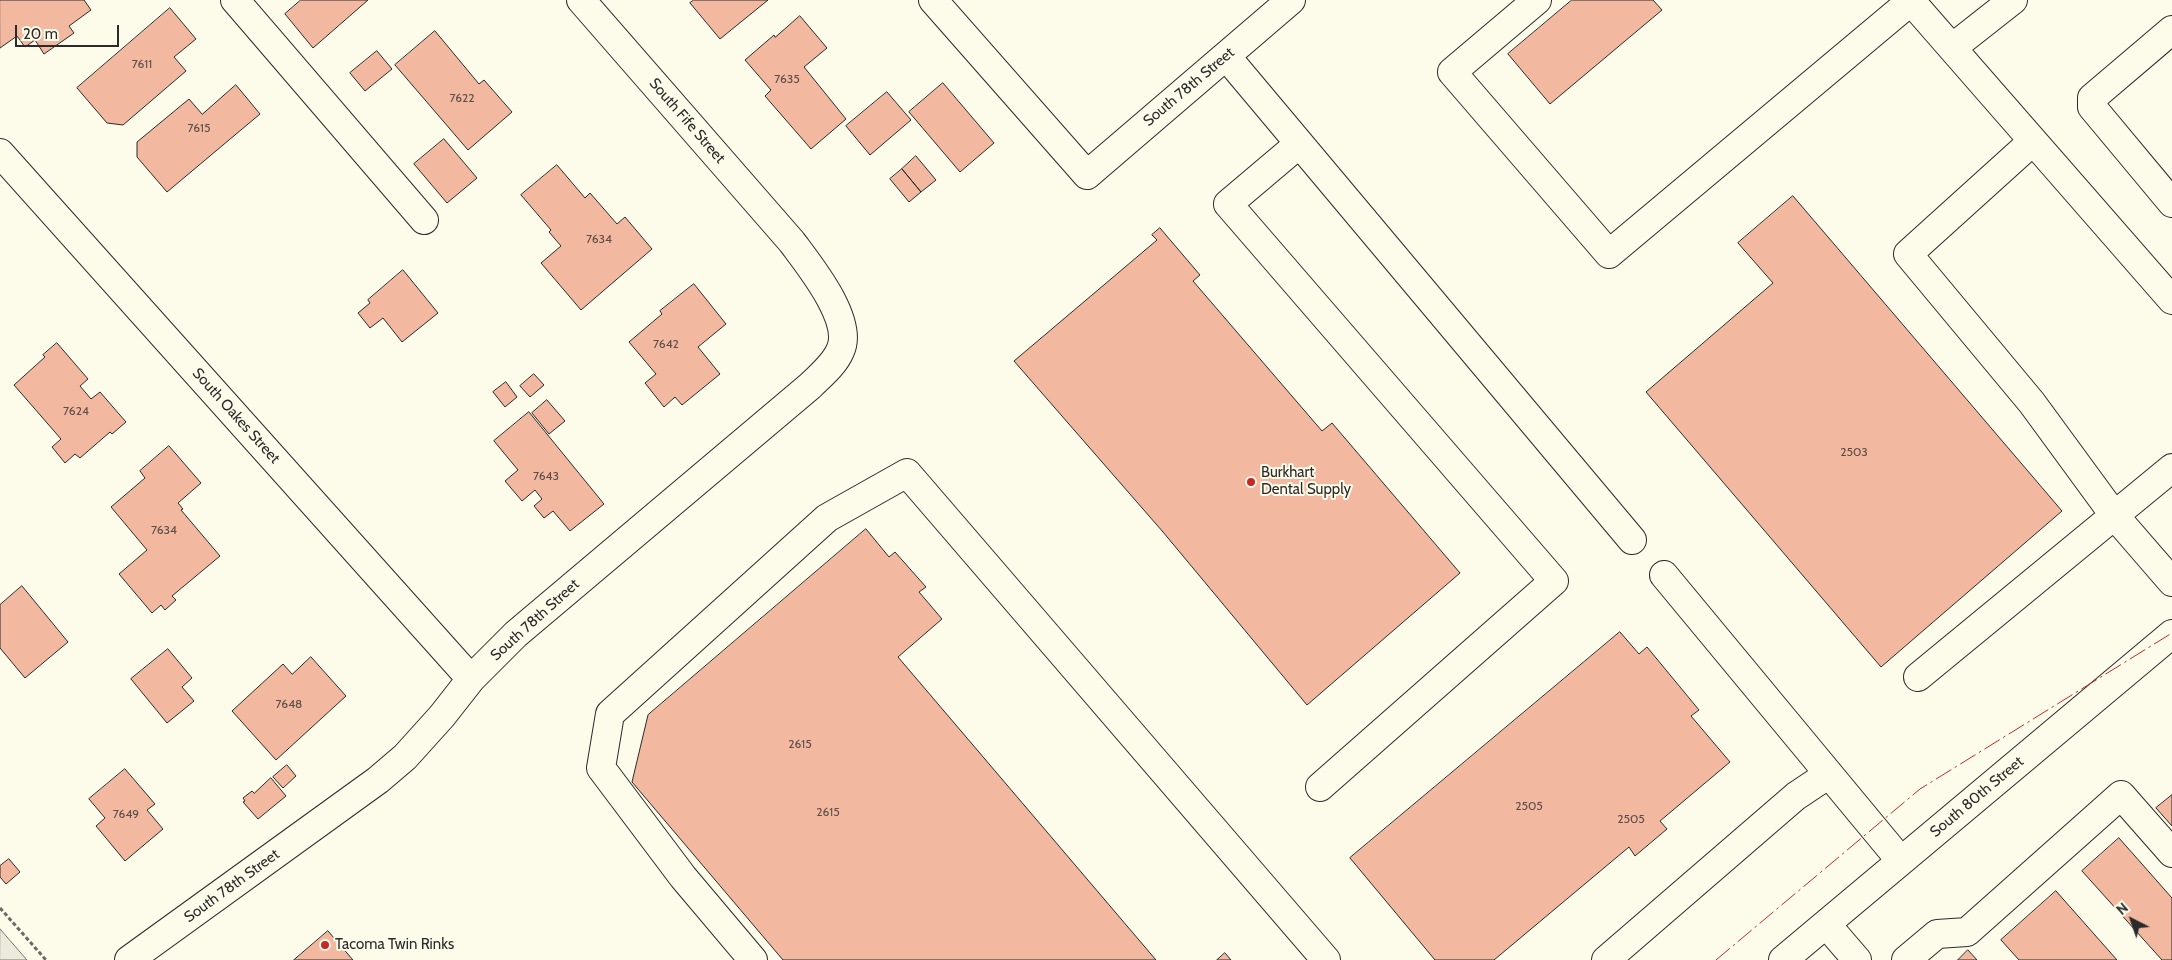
<!DOCTYPE html>
<html>
<head>
<meta charset="utf-8">
<style>
	body { margin:0 }
	#map { position:relative; width:2172px; height:960px; overflow:hidden; background:#fdfbea; font-family:Cabin,sans-serif }
	canvas { display:block }
	.north { position:absolute; left:2107px; top:895px; width:50px; height:50px; -webkit-text-stroke:4px #fdfbea; paint-order:stroke; rotate:319deg; font-size:14px; font-weight:700; line-height:20px; text-align:center; color:#2b2b2b }
	.north::after { content:''; display:block; margin:auto; width:18px; height:22px; background:#2b2b2b; clip-path:polygon(50% 0,100% 100%,50% 72%,0 100%) }
	.scale { position:absolute; left:15px; top:25px; width:104px; height:22px; box-sizing:border-box; border:2px solid #2b2b2b; border-top:0; padding-left:6px; font-size:15px; line-height:18px; white-space:nowrap; color:#2b2b2b; -webkit-text-stroke:4px #fdfbea; paint-order:stroke }
</style>
</head>
<body>
<div id="map">
<canvas width="2172" height="960"></canvas>
<div class="north">N</div>
<div class="scale">20 m</div>
</div>
<script>
const context = document.querySelector('canvas').getContext('2d');
context.lineJoin = 'round';
function fillPath(path, color) { context.fillStyle = color; context.fill(path, 'evenodd'); }
function stroke(path, color, width, dash) { context.strokeStyle = color; context.lineWidth = width; context.lineCap = dash ? 'butt' : 'round'; context.setLineDash(dash || []); context.stroke(path); }
function drawText(font, color, halo, rows, align = 'center') {
  context.font = font + ' Cabin,sans-serif'; context.lineWidth = 4; context.setLineDash([]); context.textBaseline = 'middle'; context.strokeStyle = halo; context.fillStyle = color; for (const [text, x, y, turn = 0] of rows) {
    context.save(); context.translate(x, y); context.rotate((+turn || 0) * Math.PI / 180); context.textAlign = isNaN(turn) ? turn : align; if (halo) context.strokeText(text, 0, 0); context.fillText(text, 0, 0); context.restore();
  }
}
const green = new Path2D(`
	M0,929l27,31h-27z`);
fillPath(green, '#ecebdb');
stroke(green, '#74746e', 1);
const building = new Path2D(`
	M0,0h84l7,10 -22,16 5,7 -30,21 -9,-14 -10,7 -8,-11 -17,12z
	M301,0h67l-55,48 -28,-34z
	M694,0h74l-48,39 -30,-36z
	M1572,0h81l9,10 -112,94 -42,-50z
	M170,8l26,31 -22,18 12,14 -63,54 -16,-2 -30,-35z
	M800,16l27,32 -23,19 42,52 -35,30 -46,-53 6,-6 -26,-30 29,-25 1,2z
	M435,31l44,53 5,-4 28,32 -44,38 -73,-85z
	M377,51l15,18 -27,22 -15,-18z
	M943,83l51,60 -34,29 -51,-60z
	M236,85l24,29 -93,78 -30,-35v-15l52,-43 13,15z
	M887,92l24,28 -41,35 -24,-29z
	M444,139l33,39 -30,25 -33,-39z
	M916,156l20,24 -15,12 -19,-23z
	M557,165l28,33 5,-5 27,31 8,-7 27,32 -71,61 -40,-47 20,-17 -12,-14 2,-2 -30,-35z
	M902,169l19,23 -12,10 -19,-23z
	M1793,196l269,315 -181,156 -235,-275 127,-109 -35,-40z
	M1160,228l40,47 -7,6 129,150 10,-8 128,150 -153,132 -144,-173 -149,-171 143,-121 -5,-5z
	M403,270l35,43 -36,29 -19,-24 -13,10 -12,-15 12,-10 -2,-3z
	M694,284l32,40 -28,23 22,27 -38,31 -7,-8 -11,10 -19,-24 11,-9 -27,-32 33,-28 -2,-3z
	M57,343l31,36 -8,7 11,13 9,-7 26,30 -14,12 -2,-2 -30,26 -5,-4 -10,9 -13,-16 9,-8 -47,-54 31,-28 -2,-2z
	M534,374l10,11 -14,12 -10,-11z
	M506,382l11,15 -12,10 -12,-15z
	M547,400l18,21 -16,13 -17,-21z
	M529,412l75,92 -34,27 -17,-20 -9,7 -10,-12 8,-7 -7,-9 -13,11 -17,-20 13,-11 -24,-29z
	M169,446l32,37 -23,20 5,6 -2,1 39,46 -48,40 4,4 -11,10 -4,-5 -9,8 -33,-39 28,-24 -36,-43 34,-29 -5,-7z
	M866,529l23,28 6,-5 31,35 -7,5 23,27 -44,38 258,303h-373l-151,-178 16,-67z
	M22,586l46,56 -43,36 -25,-30v-43z
	M1620,632l19,22 8,-7 52,63 -8,6 39,46 -70,59 7,8 -32,27 -6,-9 -135,113h-59l-85,-102z
	M168,649l24,29 -10,9 12,14 -27,22 -36,-44z
	M311,657l35,39 -70,64 -44,-49 51,-47 9,10z
	M287,765l9,11 -13,12 -10,-11z
	M125,769l30,35 -8,6 16,19 -38,32 -29,-35 9,-8 -16,-19z
	M271,778l15,18 -28,23 -15,-17 2,-1 -2,-3 9,-7 2,2z
	M2172,795v31l-16,-18z
	M2119,838l53,60v62h-10l-80,-89z
	M9,859l11,13 -14,12 -6,-7v-11z
	M2056,891l61,69h-98l-18,-20z
	M328,931l25,29h-59z
	M1968,950l9,10h-19z
	M1225,953l6,7h-14z`);
fillPath(building, '#f2b8a0');
stroke(building, '#2b2b2b', 1);
const minor = new Path2D(`
	M235,0l189,220
	M933,0l154,175 204,-175
	M1537,0l-85,72 157,182 302,-253
	M1910,0l262,300
	M2172,30l-80,68v9l80,96
	M1952,48l61,-48
	M1226,56l406,484
	M2033,141l-125,113 124,149 82,112 58,67
	M1299,144l-71,60 326,377 -234,206
	M0,153l471,526
	M1664,575l237,286
	M1918,677l254,-209
	M1826,924l31,36
	M129,960l249,-180 27,-23 37,-41 29,-37 45,-45 294,-248c10,-10 24,-21 30,-35 15,-30 -31,-86 -48,-109l-211,-242
	M753,960l-70,-83 -82,-109 9,-54 217,-196 80,-45 419,487
	M1606,960l190,-164 33,-22
	M1783,960l389,-326
	M1906,960l31,-26 30,-2 154,-137 51,58`);
stroke(minor, '#2b2b2b', 30);
stroke(new Path2D(`
	M0,908l46,52`), '#6a6964', 3, [4, 2.5]);
stroke(minor, '#fdfbea', 28);
stroke(new Path2D(`
	M1716,960l204,-171 252,-156`), '#c62828', 1, [18, 4, 2.5, 4]);
for (const [x, y, r, color] of [
	[1251,482,5,"#c62828"],
	[325,945,5,"#c62828"]
]) { const dot = new Path2D(); dot.arc(x, y, r, 0, 2 * Math.PI); context.fillStyle = color; context.fill(dot); stroke(dot, '#fdfbea', 2); }
drawText('12px', '#5d4e48', null, [
	["7611",142,64],
	["7635",787,79],
	["7622",462,98],
	["7615",199,128],
	["7634",599,239],
	["7642",666,344],
	["7624",76,411],
	["2503",1854,452],
	["7643",546,476],
	["7634",164,530],
	["7648",289,704],
	["2615",800,744],
	["2505",1529,806],
	["2615",828,812],
	["7649",126,814],
	["2505",1631,819]
]);
drawText('15px', '#2b2b2b', '#fdfbea', [
	["South 78th Street",1189,87,-40],
	["South Fife Street",687,121,49],
	["South Oakes Street",236,416,48],
	["South 78th Street",535,620,-42],
	["South 80th Street",1977,797,-40],
	["South 78th Street",232,886,-36]
]);
drawText('15px', '#2b2b2b', '#fdfbea', [
	["Burkhart",1261,473],
	["Dental Supply",1261,490],
	["Tacoma Twin Rinks",335,945]
], 'left');
</script>
</body>
</html>
